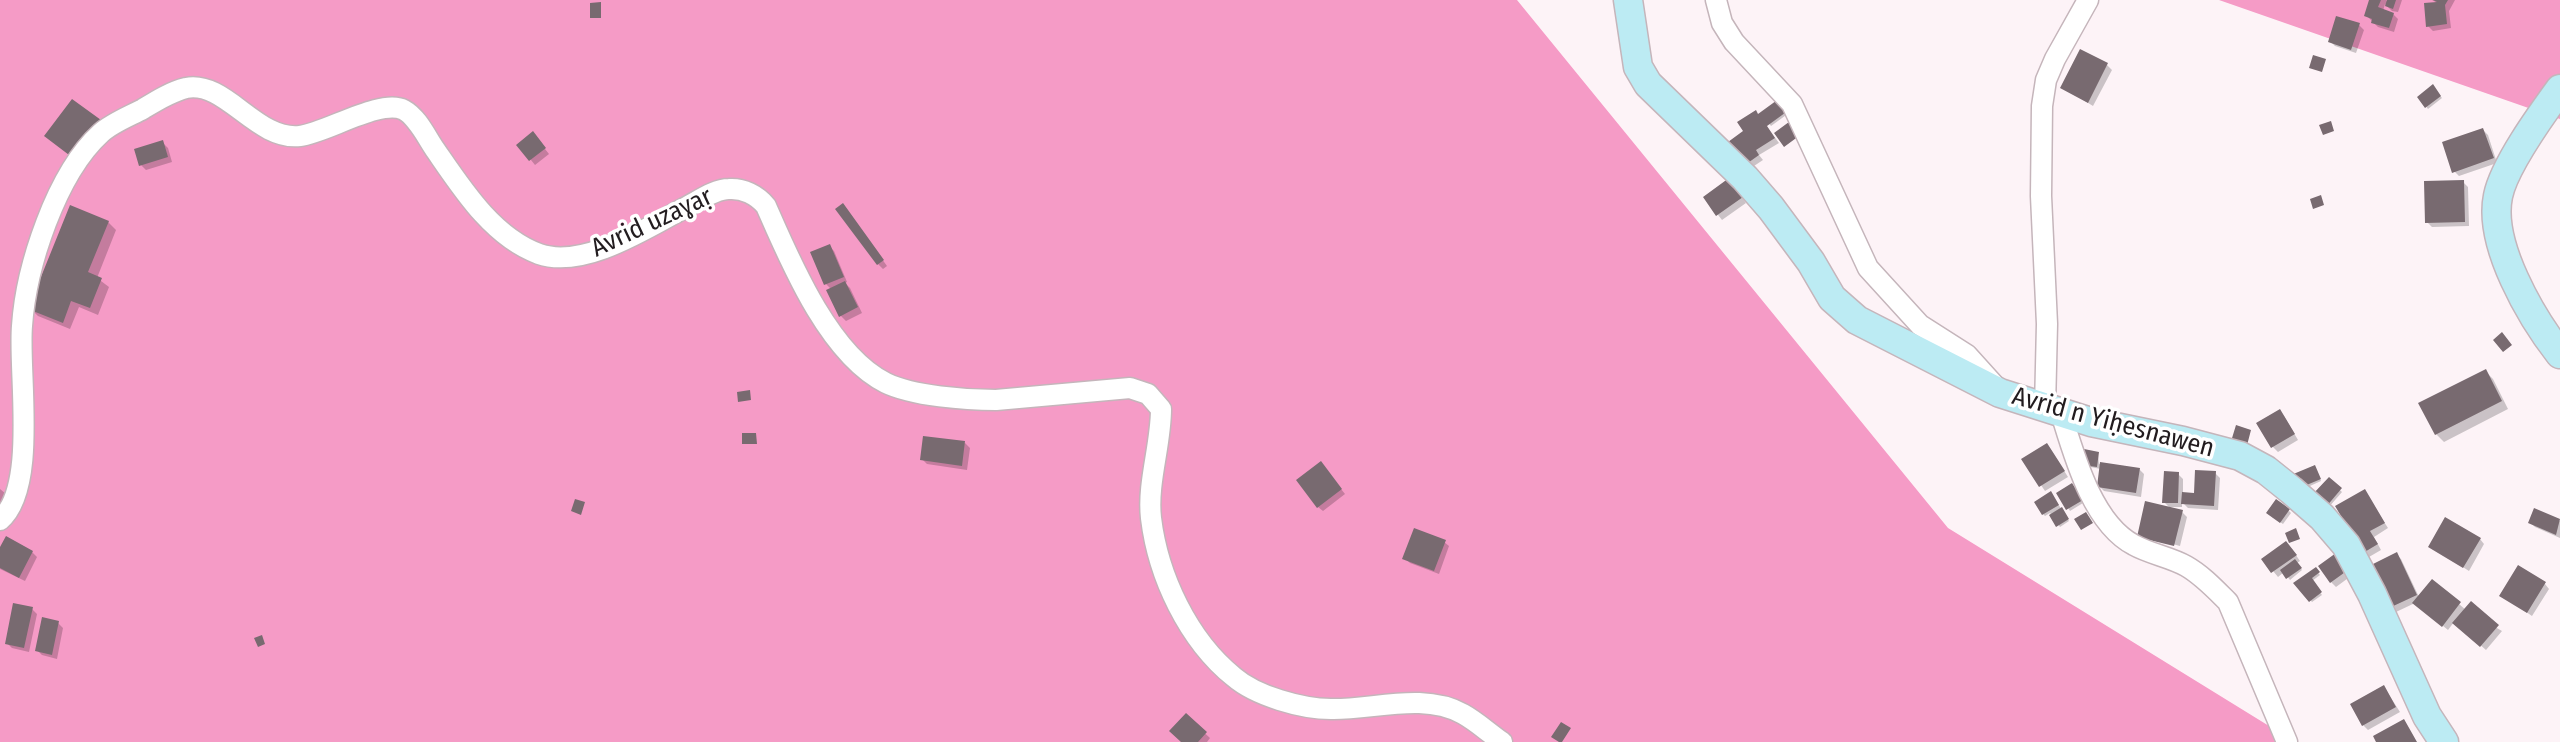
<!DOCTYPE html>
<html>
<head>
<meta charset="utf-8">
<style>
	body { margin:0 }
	canvas { display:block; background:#fdf3f7 }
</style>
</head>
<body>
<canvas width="2560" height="742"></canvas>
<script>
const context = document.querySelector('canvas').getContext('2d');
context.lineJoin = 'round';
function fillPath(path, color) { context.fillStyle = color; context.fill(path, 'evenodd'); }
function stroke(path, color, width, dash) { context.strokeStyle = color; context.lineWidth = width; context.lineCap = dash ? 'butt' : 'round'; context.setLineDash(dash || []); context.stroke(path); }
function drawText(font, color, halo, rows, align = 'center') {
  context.font = font + ' "Fira Sans Condensed",sans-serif'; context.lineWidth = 7; context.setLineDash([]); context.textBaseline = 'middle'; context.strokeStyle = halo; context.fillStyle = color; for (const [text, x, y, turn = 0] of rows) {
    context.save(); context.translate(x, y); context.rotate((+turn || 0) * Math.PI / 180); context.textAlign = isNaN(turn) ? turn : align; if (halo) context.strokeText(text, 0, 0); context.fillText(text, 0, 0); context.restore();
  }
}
fillPath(new Path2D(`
	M0,0h1517l431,528 347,214h-2295z
	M2219,0h341v119z`), '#f59bc6');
fillPath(new Path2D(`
	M2371,0h15l3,2v-2h13l-4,12 -6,-1 -7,-7 -2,7 10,3 5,5 -4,13 -16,-5 -12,-12z
	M2432,0h23l-6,11 2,17 -18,3 -5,-5 11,-22z
	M2359,25l5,5 -8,23 -21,-7 -5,-5z
	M2107,65l5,5 -19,36 -31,-19z
	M2433,87l9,11 -14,11 -9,-12z
	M1780,101l9,12 -18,13 -3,-4z
	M1762,120l17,23 -20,12 4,5 -12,8 -20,-26z
	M2483,130l5,5 9,28 -38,13 -5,-5z
	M537,139l12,15 -14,11 -16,-20z
	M163,143l5,5 4,14 -26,8 -5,-5z
	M2463,182l5,5 1,39 -37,1 -5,-5z
	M1734,186l12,17 -24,17 -17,-22z
	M847,211l40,55 -4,3 -5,-5z
	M108,222l8,8 -19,48 12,9 -11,28 -19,-8 -9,22 -32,-13 -7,-7z
	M829,246l5,5 13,31 -2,1 5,5 12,25 -16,8 -5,-5 -9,-26 -6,-6z
	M2485,371l8,8 15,30 -64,33 -8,-8z
	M2284,416l14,24 -20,12 -5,-5z
	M965,443l5,5 -3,22 -40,-6 -5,-5z
	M2051,450l17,27 -23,14 -21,-31z
	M2098,454l1,10 40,5 5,5 -3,23 -37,-6 -5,-5 2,-17 -16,-3z
	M1325,469l20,25 -22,17 -5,-4z
	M2316,469l5,12 -20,9z
	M2215,473l5,5 -2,32 -30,-2 -6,-6v5h-13l-5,-5 14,-28 5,5v15l13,1z
	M2329,480l13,12 -13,15 -14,-12z
	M2074,488l9,15 -13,8 -11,-18z
	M0,489l6,5 -6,21z
	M2364,491l24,37 -14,9 7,13 -12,7 -5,-5z
	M2053,496l16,25 -9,6 -10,-14 -5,3 -2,-2z
	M2535,510l25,11v17l-25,-11 -5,-5z
	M2289,511l2,2 -8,11 -13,-9z
	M2182,512l5,5 -7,29 -38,-10z
	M2480,539l4,5 -15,27 -39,-25z
	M1444,542l5,4 -10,28 -29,-11 -5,-5z
	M2291,548l9,13 -3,2 5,7 -12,10 -6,-8 -6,5 -14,-17z
	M0,552h32l5,5 -12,24 -25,-12z
	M2396,554l5,5 18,38 13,-16 34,29 36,21 -16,19 -32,-28 -6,8 -33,-27 -19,9 -5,-5z
	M2335,556l16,20 -15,11 -5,-5z
	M2315,569l5,6 -8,6 10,14 -10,7 -16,-19z
	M2545,584l4,5 -17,27 -31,-21z
	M32,609l5,5 -8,38 -17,-4 -5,-5z
	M58,623l5,5 -6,31 -15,-4 -5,-5z
	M2384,687l16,25 -32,18 -5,-5z
	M1186,716l24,22 -3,4h-24z`), '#0003');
fillPath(new Path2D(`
	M2369,0h12l-3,7 16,6 -5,15 -18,-5 1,-4 -8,-3z
	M2387,0h9l-3,9 -8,-3z
	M2433,0h15l-3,5 2,19 -21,3 -2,-24 13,-1z
	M601,2v16h-11v-15z
	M2336,16l24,7 -9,27 -23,-8z
	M2080,49l28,14 -20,40 -28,-15z
	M2313,55l13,4 -4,13 -13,-4z
	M2433,84l8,12 -16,12 -8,-11z
	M1780,98l9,12 -22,16 8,12 -19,12 3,5 -14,10 -17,-23 15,-11 -6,-9 19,-12 2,4z
	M72,99l29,21 -28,38 -29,-22z
	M1793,119l10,14 -19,14 -10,-14z
	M2331,121l3,10 -11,4 -4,-10z
	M2483,128l11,30 -42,15 -10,-31z
	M533,131l13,17 -17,13 -13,-16z
	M163,140l5,17 -29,9 -5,-17z
	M1729,178l14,19 -27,19 -13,-19z
	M2464,180l1,42 -40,1 -1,-42z
	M2321,195l3,10 -11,4 -3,-10z
	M843,203l41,57 -7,5 -42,-56z
	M70,205l39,16 -21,51 14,6 -12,30 -19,-7 -8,22 -35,-14z
	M830,244l14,33 -20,8 -14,-33z
	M845,281l13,26 -19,10 -13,-27z
	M2502,332l10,13 -9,7 -10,-12z
	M2486,369l16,32 -67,34 -17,-32z
	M750,390l1,10 -13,2 -1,-10z
	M2280,409l15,25 -24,14 -15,-25z
	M2236,425l15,5 -6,23 -16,-5z
	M742,433h14l1,11h-15z
	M923,436l42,5 -3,25 -42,-6z
	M2047,443l18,28 -26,16 -18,-28z
	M2084,449l15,3 -2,15 -16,-2z
	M1321,461l21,28 -25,19 -21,-28z
	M2100,462l40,6 -4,25 -39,-6z
	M2315,465l6,14 -24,10 -6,-14z
	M2195,470l21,1 -2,35 -33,-2 1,-12 12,1z
	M2164,471l15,1 -1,31h-16z
	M2329,477l13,11 -16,19 -14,-12z
	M2072,483l11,17 -17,10 -10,-17z
	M2365,489l20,34 -15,8 8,13 -15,9 -28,-47z
	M2051,491l8,14 -17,10 -8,-13z
	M575,499l10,3 -4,13 -10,-4z
	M2276,499l14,10 -10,14 -14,-10z
	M2145,501l38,9 -9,36 -37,-9z
	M2062,507l7,12 -13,8 -7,-12z
	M2534,508l26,11 -4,16 -28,-12z
	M2086,512l7,11 -12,7 -7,-11z
	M2445,517l36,21 -18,30 -35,-21z
	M1414,528l32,12 -12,31 -32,-12z
	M2296,528l4,11 -11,4 -4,-10z
	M6,536l27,15 -14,27 -19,-10v-21z
	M2286,541l11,14 -26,18 -10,-14z
	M2397,552l20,43 -28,13 -20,-42z
	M2336,553l12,17 -18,13 -12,-17z
	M2295,559l7,9 -16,11 -6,-9z
	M2518,565l28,17 -19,31 -28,-17z
	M2316,567l4,5 -8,6 10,14 -13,10 -16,-19z
	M2432,579l29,23 -19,25 -30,-24z
	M2471,601l28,24 -19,22 -28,-24z
	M13,603l20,4 -9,41 -19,-4z
	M42,617l17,4 -7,34 -17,-4z
	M262,635l3,9 -7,3 -4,-9z
	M2384,685l12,22 -34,19 -12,-22z
	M1186,713l21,19 -9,10h-17l-12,-11z
	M2404,719l13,23h-41l-3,-6z
	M1561,722l10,6 -9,14h-3l-8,-5z`), '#786a70');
const street = new Path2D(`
	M1716,0l6,23 12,19 58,62 76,164 52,57 47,30 28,31
	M2045,408l2,-84 -6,-128 1,-90 4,-26 9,-21 33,-59
	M2061,413c13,42 31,110 73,132 16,9 36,12 52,21 16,9 29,23 42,36l59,140
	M0,520c38,-32 18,-148 22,-194 4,-59 34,-152 79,-193 11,-10 29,-17 42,-24 13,-8 27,-17 43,-21 40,-8 70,53 114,48 26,-3 81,-38 104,-26 13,7 22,26 30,38 27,39 58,89 105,106 46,16 111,-28 151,-49 11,-6 26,-16 39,-16 14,-1 28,6 37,17 24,55 63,149 120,177 27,13 80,17 110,17l134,-12 18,6 13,15c0,36 -14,74 -10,109 7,58 37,122 83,159 22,19 68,32 97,32 42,1 92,-17 132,5 13,7 26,19 39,28`);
const secondary = new Path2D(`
	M1628,0l10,67 10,17 97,94 26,30 40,54 21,36 25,22 143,73 91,29 92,19 57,15 26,14 25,20 31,27 24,28 26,49 55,122 17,26
	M2560,89c-19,26 -56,77 -62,107 -10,48 33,121 62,158`);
stroke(street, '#c5b5bb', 23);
stroke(secondary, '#c5b5bb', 31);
stroke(street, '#fff', 20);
stroke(secondary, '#bcebf3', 28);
drawText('26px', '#221c1f', '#fff', [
	["Avrid uzaɣaṛ",652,223,-25],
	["Avrid n Yiḥesnawen",2113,423,15]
]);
</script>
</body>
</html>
